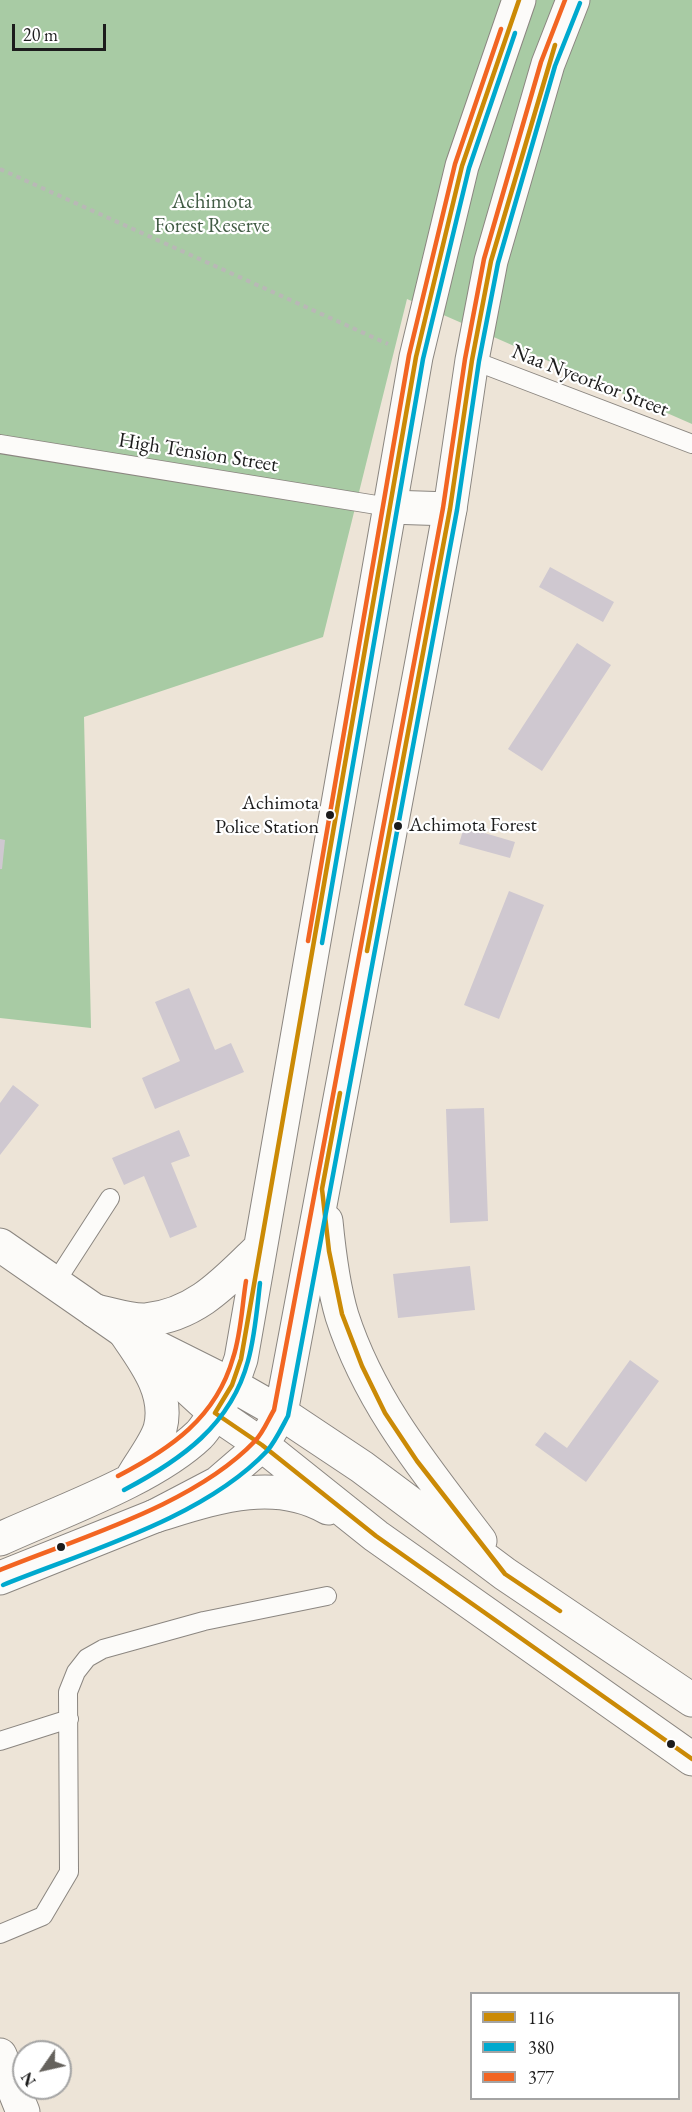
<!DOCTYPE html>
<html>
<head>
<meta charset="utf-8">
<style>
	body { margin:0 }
	#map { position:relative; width:692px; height:2112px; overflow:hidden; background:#ede4d7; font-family:"EB Garamond",serif }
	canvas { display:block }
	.legend { position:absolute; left:470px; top:1992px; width:210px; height:108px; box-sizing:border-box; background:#fff; border:2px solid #a4a4a4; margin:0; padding:8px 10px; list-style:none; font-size:18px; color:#1c1c1c }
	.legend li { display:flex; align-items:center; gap:12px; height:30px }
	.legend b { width:30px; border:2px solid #a4a4a4 }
	.north { position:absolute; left:12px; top:2040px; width:60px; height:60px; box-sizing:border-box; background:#fff; border:2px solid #a4a4a4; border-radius:50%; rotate:236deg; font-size:16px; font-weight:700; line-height:24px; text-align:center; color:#1c1c1c }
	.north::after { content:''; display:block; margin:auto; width:21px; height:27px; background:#65625d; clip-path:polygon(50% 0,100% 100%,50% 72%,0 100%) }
	.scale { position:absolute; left:12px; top:24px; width:94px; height:27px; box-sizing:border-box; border:3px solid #1c1c1c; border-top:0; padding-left:8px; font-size:18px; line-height:21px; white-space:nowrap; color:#1c1c1c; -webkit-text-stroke:4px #fff; paint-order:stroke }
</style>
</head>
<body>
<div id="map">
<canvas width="692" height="2112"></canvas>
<ul class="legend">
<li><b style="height:8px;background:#cb8a06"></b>116</li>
<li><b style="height:8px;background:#00a9ce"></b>380</li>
<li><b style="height:8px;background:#f26522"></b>377</li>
</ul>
<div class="north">N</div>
<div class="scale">20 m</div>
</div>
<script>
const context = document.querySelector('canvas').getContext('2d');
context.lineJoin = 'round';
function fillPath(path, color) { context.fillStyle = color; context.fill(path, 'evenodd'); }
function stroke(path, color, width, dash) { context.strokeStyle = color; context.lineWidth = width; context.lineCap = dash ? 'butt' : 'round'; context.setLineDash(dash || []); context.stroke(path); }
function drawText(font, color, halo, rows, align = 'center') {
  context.font = font + ' "EB Garamond",serif'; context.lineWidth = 4.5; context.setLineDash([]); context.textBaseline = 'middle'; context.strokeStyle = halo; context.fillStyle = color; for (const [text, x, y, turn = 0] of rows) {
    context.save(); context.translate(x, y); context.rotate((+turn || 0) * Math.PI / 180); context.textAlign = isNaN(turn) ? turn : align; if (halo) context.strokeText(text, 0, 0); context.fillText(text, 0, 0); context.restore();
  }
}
fillPath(new Path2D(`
	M0,0h692v424l-285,-125 -84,338 -239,80 7,311 -91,-10z`), '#a8cba4');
fillPath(new Path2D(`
	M550,567l64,35 -11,20 -64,-35z
	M577,643l34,22 -69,106 -34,-22z
	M464,827l51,15 -5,16 -51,-14z
	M0,839l5,1 -3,29h-2z
	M509,891l35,14 -45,114 -35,-14z
	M189,988l26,62 16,-7 13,29 -89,37 -13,-31 38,-17 -25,-59z
	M13,1085l26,20 -39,50v-52z
	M484,1108l4,113 -38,2 -4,-114z
	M179,1130l11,26 -19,7 26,64 -27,11 -26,-62 -20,9 -12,-27z
	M470,1266l5,44 -77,8 -5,-44z
	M630,1360l29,21 -73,101 -51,-37 10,-13 22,16z`), '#cfc8d0');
const lane = new Path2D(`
	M472,360l220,84
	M0,444l389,63
	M55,1283l55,-85
	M0,1741l69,-22
	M0,1934l43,-18 26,-44 -1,-180 8,-20 11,-14 16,-9 101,-28 123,-25`);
const street = new Path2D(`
	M389,507l61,2
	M0,1245l124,86 108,54
	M155,1358l60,55
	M0,2055l23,57`);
const secondary = new Path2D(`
	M124,1331c19,28 46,61 36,98 -5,16 -20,34 -28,49
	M0,1539c59,-27 153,-60 199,-104 6,-6 11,-15 16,-22
	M0,1578l155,-62 63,-33 44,-38`);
const primary = new Path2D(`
	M519,0l-57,166 -46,191 -175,1002 -9,26 -17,28 47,32 114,91 316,223
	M326,1221c3,31 7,65 16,95 28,87 84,154 138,225
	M95,1311c16,3 35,10 51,9 50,-5 79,-38 113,-71
	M232,1385l49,28 81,54 143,107 187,126
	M262,1445l19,-32 142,-757 27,-147 22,-149 19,-99 57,-197 25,-64
	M155,1516c56,-17 117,-40 173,-8`);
stroke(lane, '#8b8680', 20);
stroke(street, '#8b8680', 35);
stroke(secondary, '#8b8680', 35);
stroke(primary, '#8b8680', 35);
stroke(new Path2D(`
	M0,169l388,175`), '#b9b8b6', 4, [4.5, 4.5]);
stroke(lane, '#fcfbf9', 18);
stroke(street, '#fcfbf9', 33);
stroke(secondary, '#fcfbf9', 33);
stroke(primary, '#fcfbf9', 33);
stroke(new Path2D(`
	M519,0l-57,166 -46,191 -175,1002 -9,26 -17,28 47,32 114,91 316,223
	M367,951l83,-442 22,-149 19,-99 64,-216
	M340,1093l-18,96 7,62 13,63 20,52 23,47 32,48 88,113 55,37`), '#cb8a06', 4.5);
stroke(new Path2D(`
	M322,943l101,-584 46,-191 46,-135
	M124,1490c57,-30 107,-65 124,-129 7,-25 9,-52 12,-78
	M3,1585c84,-34 201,-67 264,-134 8,-9 15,-24 21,-35l169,-906 22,-149 19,-98 57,-197 25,-63`), '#00a9ce', 4.5);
stroke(new Path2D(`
	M308,941l101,-586 46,-191 46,-135
	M118,1476c52,-27 98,-58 115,-118 8,-24 9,-52 13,-77
	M0,1570c81,-33 194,-65 255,-129 8,-8 13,-21 19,-31l169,-902 22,-149 19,-100 57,-197 24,-62`), '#f26522', 4.5);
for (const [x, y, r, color] of [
	[330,815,5,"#1c1c1c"],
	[398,826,5,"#1c1c1c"],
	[61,1547,5,"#1c1c1c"],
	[671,1744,5,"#1c1c1c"]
]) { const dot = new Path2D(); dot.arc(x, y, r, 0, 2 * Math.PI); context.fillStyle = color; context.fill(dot); stroke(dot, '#fff', 2); }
drawText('20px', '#1c1c1c', '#fff', [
	["Achimota",319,804],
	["Police Station",319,828],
	["Achimota Forest",409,826,"left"]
], 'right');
drawText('21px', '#425c45', '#fff', [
	["Achimota",212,202],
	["Forest Reserve",212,226]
]);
drawText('21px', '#1c1c1c', '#fff', [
	["Naa Nyeorkor Street",590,381,21],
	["High Tension Street",198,453,9]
]);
</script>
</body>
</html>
